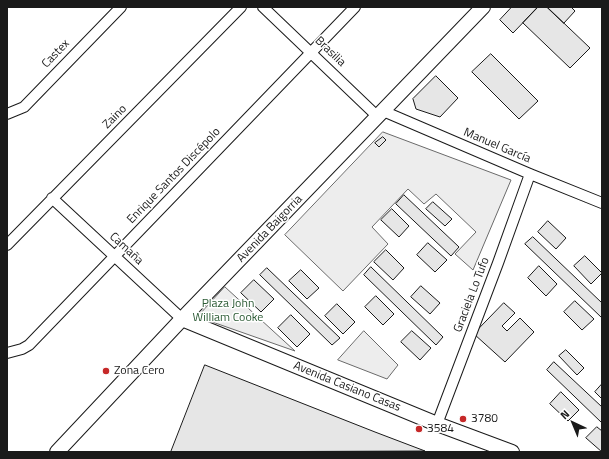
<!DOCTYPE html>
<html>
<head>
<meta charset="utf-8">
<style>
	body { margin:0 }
	#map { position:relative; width:609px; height:459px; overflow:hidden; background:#fff; font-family:"Titillium Web",sans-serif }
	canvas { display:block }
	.frame { position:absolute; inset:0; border:8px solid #1a1a1a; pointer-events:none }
	.north { position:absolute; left:553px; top:403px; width:40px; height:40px; -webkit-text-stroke:3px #fff; paint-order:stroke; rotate:316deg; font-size:11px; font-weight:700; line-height:16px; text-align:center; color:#1a1a1a }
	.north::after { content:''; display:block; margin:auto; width:14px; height:18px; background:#1a1a1a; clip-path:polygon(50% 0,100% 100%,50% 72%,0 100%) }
</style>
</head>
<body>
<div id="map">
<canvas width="609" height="459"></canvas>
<div class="frame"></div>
<div class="north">N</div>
</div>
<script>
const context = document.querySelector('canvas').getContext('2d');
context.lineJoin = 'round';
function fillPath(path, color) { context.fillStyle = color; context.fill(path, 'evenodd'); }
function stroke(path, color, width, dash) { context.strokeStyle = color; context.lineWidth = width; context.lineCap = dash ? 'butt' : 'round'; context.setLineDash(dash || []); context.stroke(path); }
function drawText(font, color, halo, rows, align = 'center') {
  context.font = font + ' "Titillium Web",sans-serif'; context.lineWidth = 3; context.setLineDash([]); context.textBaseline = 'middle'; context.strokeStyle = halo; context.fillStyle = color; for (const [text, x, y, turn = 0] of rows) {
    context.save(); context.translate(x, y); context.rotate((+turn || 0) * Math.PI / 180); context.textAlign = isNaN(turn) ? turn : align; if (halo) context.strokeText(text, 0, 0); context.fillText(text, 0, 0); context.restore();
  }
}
const built = new Path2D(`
	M383,132l128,48 -38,90 -18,-16 21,-22 -40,-38 -12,10 -16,-15 -36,38 16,17 -45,47 -58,-56z
	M225,287l70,64 -94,-33 -1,-2 1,-3z
	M364,331l34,34 -11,14 -49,-19z`);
fillPath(built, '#ededed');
stroke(built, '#6a6a6a', 1);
const building = new Path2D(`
	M512,7h26l-25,26 -13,-13z
	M538,7h9l43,41 -20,20 -47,-45z
	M547,7h24l4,4 -11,12z
	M491,54l47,47 -19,18 -47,-47z
	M436,76l22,22 -18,19 -24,-8 -3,-10z
	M383,137l3,3 -7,7 -4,-4z
	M404,195l55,52 -8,9 -55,-52z
	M433,202l19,17 -7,7 -19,-17z
	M392,209l17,17 -10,11 -18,-17z
	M548,221l18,17 -10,11 -18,-17z
	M533,237l69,66v15l-77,-74z
	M428,243l19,17 -12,12 -18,-17z
	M386,250l18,18 -11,12 -19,-18z
	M585,256l17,17 -11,11 -17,-18z
	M539,266l18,18 -11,12 -18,-18z
	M371,267l72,70 -7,8 -72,-70z
	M267,268l73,70 -8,7 -72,-70z
	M301,270l18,18 -12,11 -18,-18z
	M254,280l20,19 -13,13 -20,-19z
	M421,286l19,17 -10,11 -19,-17z
	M376,296l18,18 -11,11 -18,-18z
	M575,301l19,18 -12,11 -18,-18z
	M504,303l11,10 -13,13 5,5 13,-13 14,14 -29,30 -31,-28z
	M337,304l18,18 -12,12 -18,-18z
	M291,315l19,19 -13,13 -19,-19z
	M412,331l19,17 -11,12 -19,-18z
	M566,350l18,18 -7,7 -18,-19z
	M554,362l48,45v16l-55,-53z
	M205,365l170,67 50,19 -254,1z
	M602,384v15l-7,-7z
	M561,392l18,18 -11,11 -18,-17z
	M597,427l5,4v21l-16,-14z`);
fillPath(building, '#e6e6e6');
stroke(building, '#1a1a1a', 1);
const street = new Path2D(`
	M263,7l115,110
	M383,111l147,63 72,29
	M7,114l17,-7 97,-100
	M52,198l130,121
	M7,245l234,-238
	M7,353l15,-4 7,-4 326,-338
	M437,424l61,-161 32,-89`);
const secondary = new Path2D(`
	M182,319l255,105 75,28
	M57,452l125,-133 301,-312`);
stroke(street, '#1a1a1a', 12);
stroke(secondary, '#1a1a1a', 16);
stroke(street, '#fff', 10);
stroke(secondary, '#fff', 14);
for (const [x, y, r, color] of [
	[106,371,4,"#c62828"],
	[463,419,4,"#c62828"],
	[419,429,4,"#c62828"]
]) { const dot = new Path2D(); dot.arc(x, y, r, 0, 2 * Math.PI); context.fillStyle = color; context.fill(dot); stroke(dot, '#fff', 1.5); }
drawText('12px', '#1a1a1a', '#fff', [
	["Brasilia",330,52,44],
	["Castex",56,54,-46],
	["Zaino",115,117,-45],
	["Manuel García",497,146,23],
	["Enrique Santos Discépolo",174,176,-46],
	["Avenida Baigorria",270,229,-46],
	["Camaña",126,249,43],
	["Graciela Lo Tufo",472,295,-69],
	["Avenida Casiano Casas",347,387,22]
]);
drawText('12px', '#2b5a34', '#fff', [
	["Plaza John",228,304],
	["William Cooke",228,318]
]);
drawText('12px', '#1a1a1a', '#fff', [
	["Zona Cero",114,371],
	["3780",471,419],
	["3584",427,429]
], 'left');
</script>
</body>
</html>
